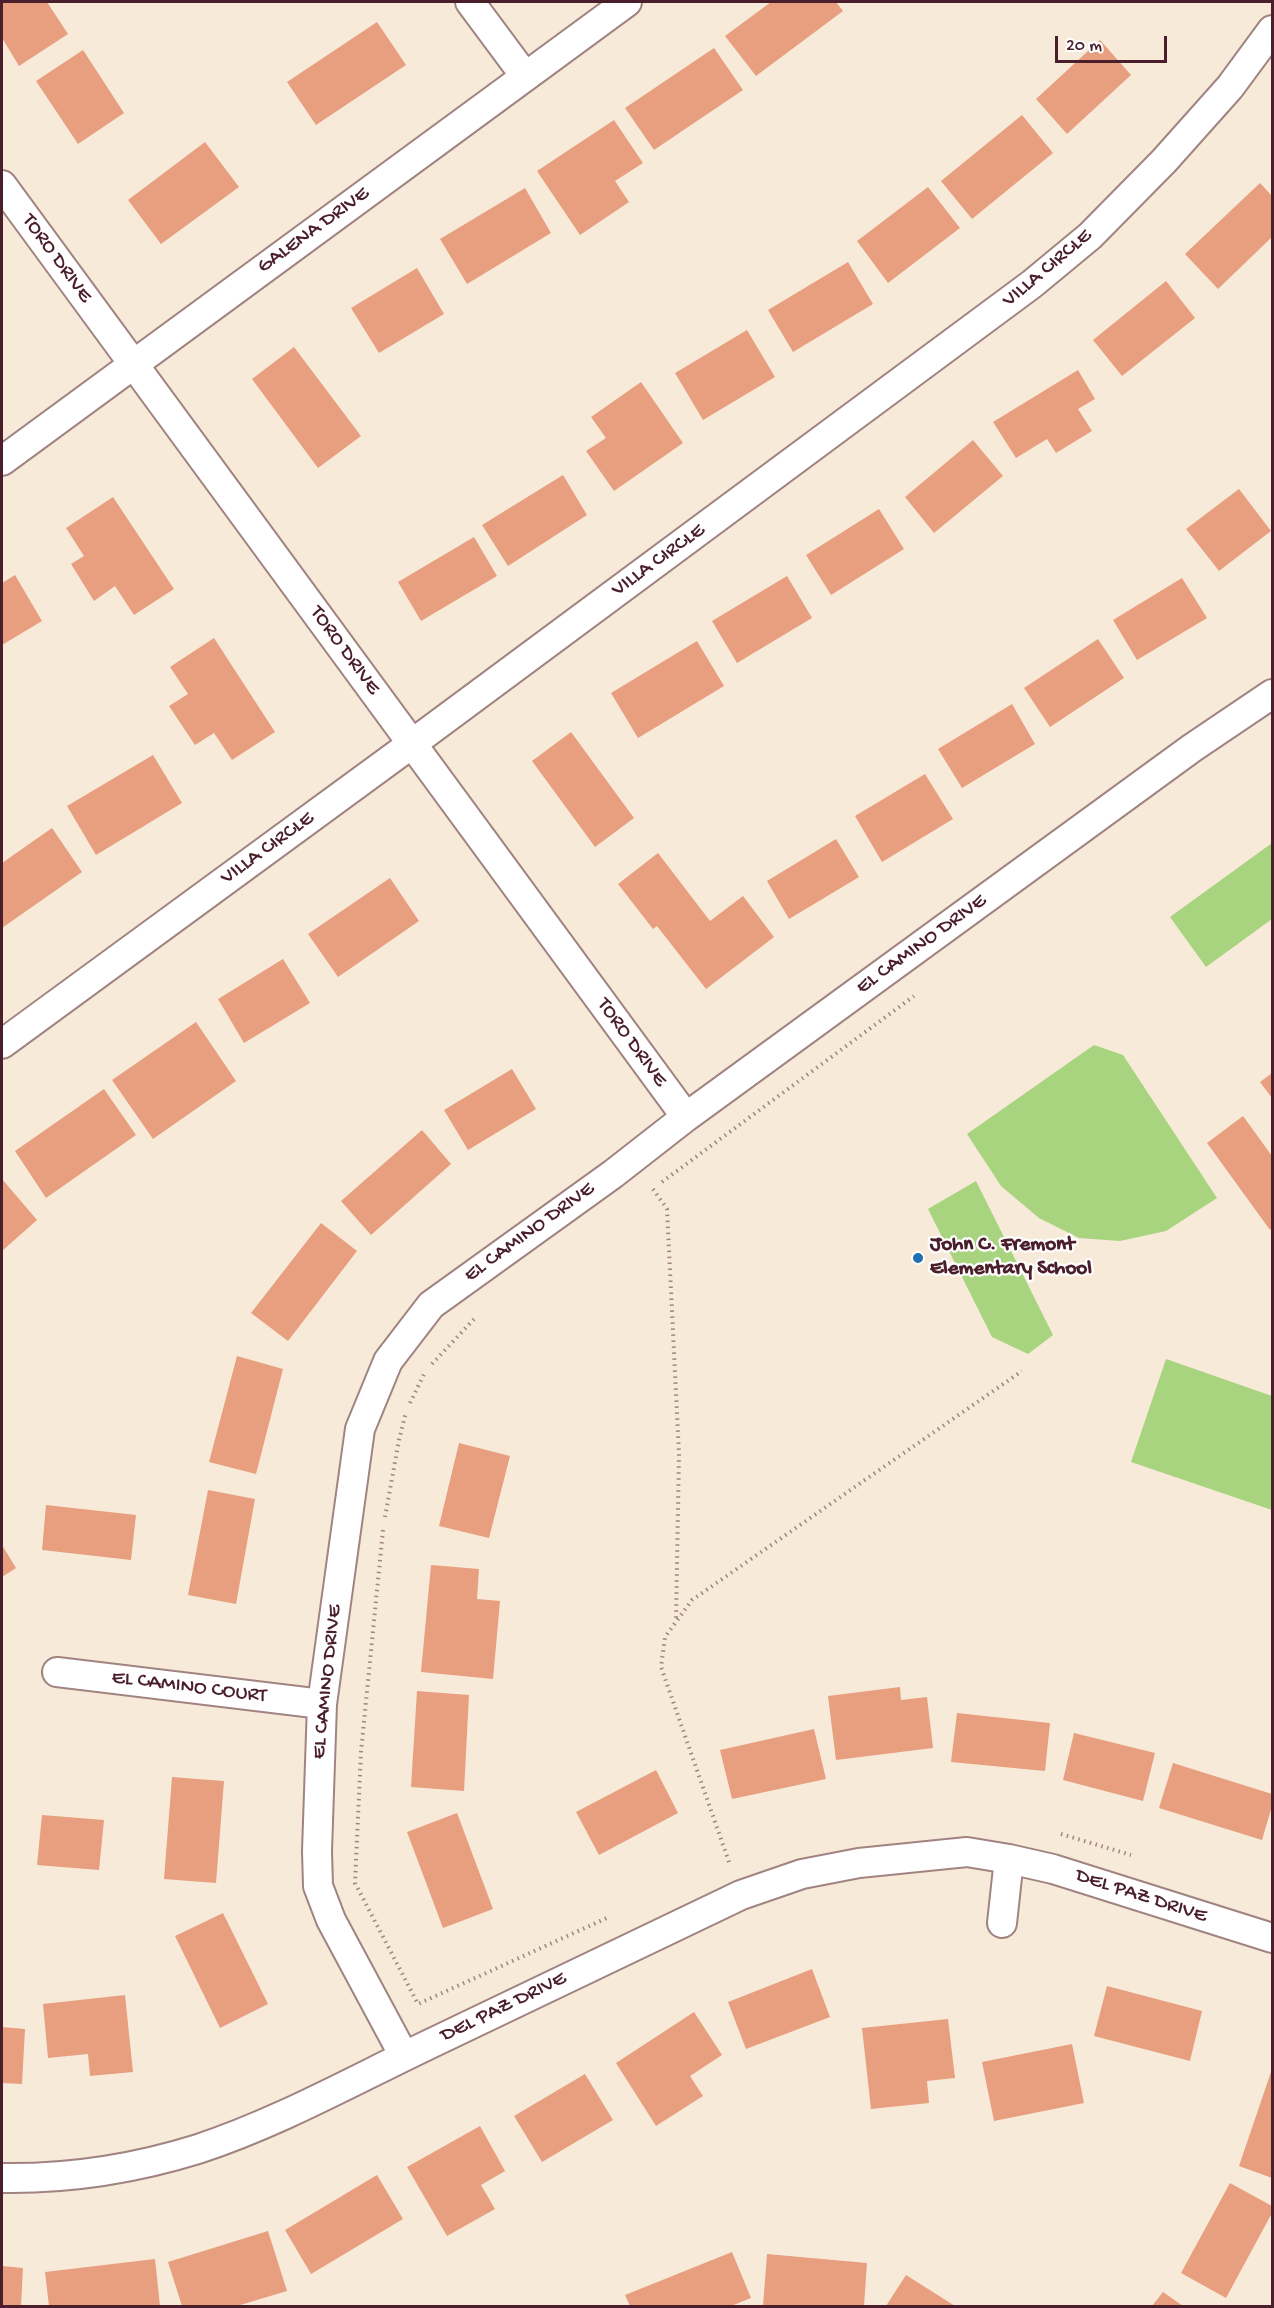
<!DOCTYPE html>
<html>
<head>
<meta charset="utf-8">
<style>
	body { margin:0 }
	#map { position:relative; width:1274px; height:2308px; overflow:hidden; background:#f8ead9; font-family:"Gochi Hand",sans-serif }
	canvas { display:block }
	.frame { position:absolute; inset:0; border:3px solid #4a1f2b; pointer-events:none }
	.scale { position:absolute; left:1055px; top:36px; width:112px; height:27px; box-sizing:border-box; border:3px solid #4a1f2b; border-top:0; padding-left:8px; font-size:18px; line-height:21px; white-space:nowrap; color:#4a1f2b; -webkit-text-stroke:4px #fff; paint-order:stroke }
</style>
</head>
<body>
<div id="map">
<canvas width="1274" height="2308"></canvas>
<div class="frame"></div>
<div class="scale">20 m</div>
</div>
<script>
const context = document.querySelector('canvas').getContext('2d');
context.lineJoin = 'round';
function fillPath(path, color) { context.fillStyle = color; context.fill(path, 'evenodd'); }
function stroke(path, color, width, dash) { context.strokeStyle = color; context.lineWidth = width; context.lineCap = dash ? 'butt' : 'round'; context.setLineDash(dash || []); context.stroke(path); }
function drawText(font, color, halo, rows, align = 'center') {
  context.font = font + ' "Gochi Hand",sans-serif'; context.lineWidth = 4.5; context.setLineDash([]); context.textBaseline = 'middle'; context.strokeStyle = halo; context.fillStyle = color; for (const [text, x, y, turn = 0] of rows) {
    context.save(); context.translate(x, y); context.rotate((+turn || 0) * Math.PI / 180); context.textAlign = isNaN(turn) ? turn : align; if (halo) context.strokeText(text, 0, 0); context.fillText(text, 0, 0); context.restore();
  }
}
fillPath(new Path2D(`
	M1272,843v76l-66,48 -36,-50z
	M1094,1045l29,10 94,143 -51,33 -46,10 -41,-3 -40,-20 -38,-32 -34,-52z
	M976,1181l77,154 -25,19 -36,-17 -64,-128z
	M1166,1359l106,37v114l-141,-48z`), '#a8d37f');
fillPath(new Path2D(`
	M2,2h45l21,32 -49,32 -17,-28z
	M771,2h65l7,9 -87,65 -31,-40z
	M377,22l29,43 -90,60 -29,-43z
	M1100,40l31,35 -64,59 -31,-35z
	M714,48l29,42 -89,60 -29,-42z
	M83,50l41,63 -46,31 -42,-63z
	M1022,115l31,38 -81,66 -31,-38z
	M614,120l29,43 -28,18 14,21 -49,33 -43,-64z
	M205,142l34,45 -78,57 -33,-44z
	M1260,183l12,13v41l-54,52 -33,-35z
	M928,187l32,41 -72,55 -31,-42z
	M525,188l26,45 -84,51 -27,-45z
	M848,262l25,42 -80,48 -25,-42z
	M417,268l27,46 -65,39 -28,-45z
	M1166,281l29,37 -73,58 -29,-36z
	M747,330l28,47 -72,43 -28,-47z
	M294,347l67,89 -43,32 -66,-89z
	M1078,370l17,29 -17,10 14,22 -36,22 -9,-14 -31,19 -23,-36z
	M641,382l42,61 -69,48 -28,-40 20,-13 -15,-21z
	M973,440l30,36 -69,57 -29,-36z
	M563,475l24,40 -79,51 -26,-41z
	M1239,489l32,42 -52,40 -33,-42z
	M113,497l61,92 -40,26 -19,-29 -21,15 -23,-37 13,-8 -18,-28z
	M879,509l25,40 -73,46 -25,-40z
	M474,537l23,39 -76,45 -23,-39z
	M15,575l27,46 -40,24v-62z
	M787,576l25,42 -75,45 -25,-42z
	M1182,578l25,40 -70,42 -24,-40z
	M214,638l61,94 -43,28 -18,-27 -19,12 -26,-39 19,-12 -18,-27z
	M1098,639l26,39 -74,49 -26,-39z
	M697,641l27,45 -86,52 -27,-45z
	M1012,704l23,40 -73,44 -24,-39z
	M571,732l63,86 -39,29 -63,-86z
	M153,755l29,48 -86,52 -29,-49z
	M925,774l28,45 -71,43 -27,-46z
	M52,828l30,44 -80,56v-65z
	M836,839l23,38 -70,42 -22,-38z
	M658,853l52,68 33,-25 31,41 -68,52 -49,-63 -4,3 -35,-45z
	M390,878l29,43 -81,56 -30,-43z
	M283,959l27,44 -66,40 -26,-44z
	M196,1022l40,59 -83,58 -41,-59z
	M512,1069l24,40 -68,41 -24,-40z
	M1272,1073v25l-12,-16z
	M104,1089l32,46 -90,63 -31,-47z
	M1243,1116l29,40v72l-2,2 -63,-87z
	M422,1130l29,34 -80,71 -30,-34z
	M2,1179l35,41 -35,31z
	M321,1223l36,28 -69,90 -37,-28z
	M237,1356l46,13 -27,105 -47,-12z
	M459,1443l51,13 -21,82 -50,-12z
	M208,1490l47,9 -19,105 -48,-9z
	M46,1505l90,10 -5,45 -89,-10z
	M2,1545l14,23 -14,9z
	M431,1565l48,4 -2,30 23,2 -7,78 -72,-7z
	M900,1687l1,13 26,-3 6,51 -97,12 -8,-64z
	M417,1691l52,4 -5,96 -53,-4z
	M957,1713l93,10 -5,48 -94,-9z
	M814,1729l12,50 -94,20 -12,-49z
	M1074,1733l81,20 -12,48 -80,-21z
	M1173,1763l99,31v12l-10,34 -103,-32z
	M656,1770l22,43 -79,42 -23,-43z
	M172,1777l52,4 -8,102 -52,-4z
	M457,1813l36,96 -50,19 -36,-96z
	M42,1815l62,5 -5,50 -62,-5z
	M223,1913l45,91 -48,24 -45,-92z
	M812,1969l18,48 -84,32 -18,-47z
	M1107,1986l95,25 -12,50 -96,-25z
	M125,1995l8,77 -43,4 -2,-22 -40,4 -5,-54z
	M694,2012l28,43 -32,21 13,20 -47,30 -40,-63z
	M948,2019l7,59 -28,3 2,22 -58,6 -9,-81z
	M2,2027l23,2 -3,55 -20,-1z
	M1072,2044l12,59 -90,18 -12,-59z
	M1272,2069v109l-33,-12z
	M585,2074l28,46 -71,42 -28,-46z
	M480,2126l25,45 -24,14 14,24 -48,27 -40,-69z
	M377,2175l26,44 -92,55 -26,-44z
	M1230,2183l42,23v7l-46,85 -45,-25z
	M268,2231l19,60 -50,15h-55l-14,-44z
	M732,2252l19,46 -20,8h-101l-5,-11z
	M767,2254l100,9 -3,43h-101z
	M155,2259l5,47h-111l-4,-34z
	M2,2266l21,2 -2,38h-19z
	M906,2275l49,31h-69z
	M1163,2292l20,14h-31z`), '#e79f7f');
const street = new Path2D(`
	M470,2l55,74
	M2,185l684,932
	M2,461l625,-459
	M2,1044l411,-301 619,-459 58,-48 74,-75 66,-74 42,-57
	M57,1672l265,32
	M1002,1923l7,-64
	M404,2056l-73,-136 -13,-34 -1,-35 5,-147 38,-275 28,-68 43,-56 182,-131 73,-57 506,-369 80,-54
	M2,2178c67,1 132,-9 196,-29 82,-27 158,-70 236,-107 102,-49 205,-98 307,-147l61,-21 57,-11 108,-11 42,7 44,10 219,69`);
stroke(street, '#a18482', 32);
stroke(new Path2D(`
	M662,1182l252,-186
	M653,1189l14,20 12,245 -3,167
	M432,1364l42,-45
	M410,1403l15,-31
	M385,1517l14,-77 7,-28
	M383,1530l-22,222 -6,131 63,121 191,-87
	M1061,1834l70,21
	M729,1862l-68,-195 4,-30 27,-37 330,-229`), '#a18482', 4, [1.5, 4.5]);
stroke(street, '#fff', 28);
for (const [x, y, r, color] of [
	[918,1258,6,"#1f6fb2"]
]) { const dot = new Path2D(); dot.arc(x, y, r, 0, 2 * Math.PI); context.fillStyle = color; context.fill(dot); stroke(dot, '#fff', 2); }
drawText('21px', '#4a1f2b', '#fff', [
	["GALENA DRIVE",314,231,-36],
	["TORO DRIVE",56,259,54],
	["VILLA CIRCLE",1048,269,-40],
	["VILLA CIRCLE",659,561,-36],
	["TORO DRIVE",344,651,54],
	["VILLA CIRCLE",268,849,-36],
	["EL CAMINO DRIVE",922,945,-36],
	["TORO DRIVE",631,1043,54],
	["EL CAMINO DRIVE",530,1233,-36],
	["EL CAMINO DRIVE",328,1682,-84],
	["EL CAMINO COURT",189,1688,7],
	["DEL PAZ DRIVE",1141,1897,18],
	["DEL PAZ DRIVE",504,2008,-26]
]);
drawText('bold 21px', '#4a1f2b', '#fff', [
	["John C. Fremont",930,1246],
	["Elementary School",930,1270]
], 'left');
</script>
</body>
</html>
